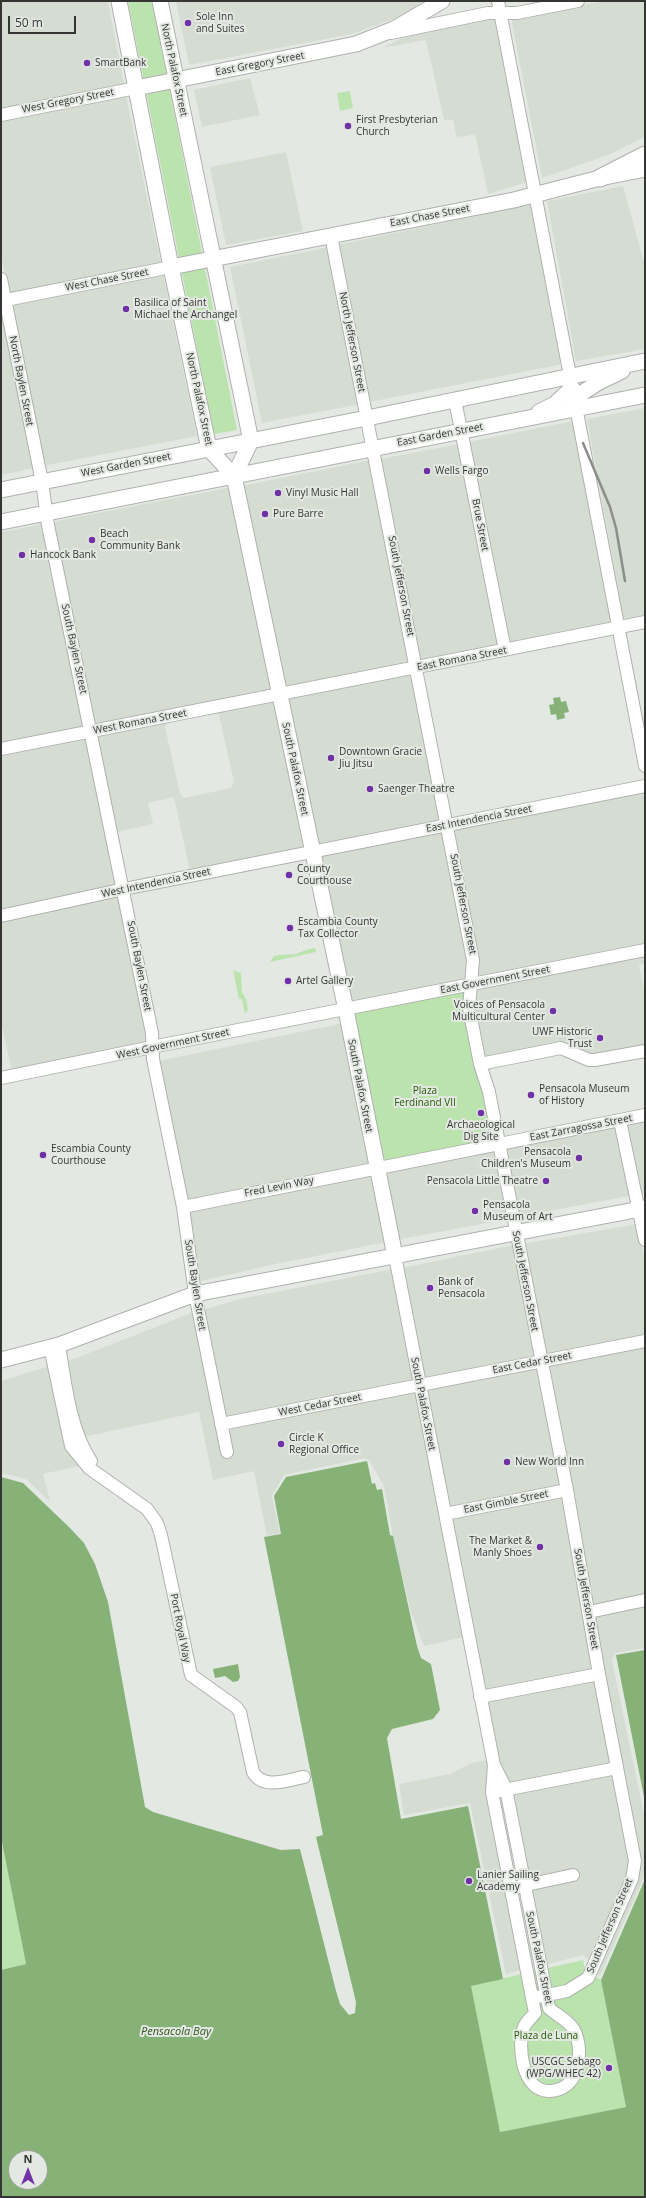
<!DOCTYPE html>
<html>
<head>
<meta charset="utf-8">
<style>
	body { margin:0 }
	#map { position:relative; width:646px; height:2198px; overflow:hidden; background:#e4e8e3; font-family:"Open Sans",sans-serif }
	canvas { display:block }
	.frame { position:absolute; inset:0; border:2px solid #353634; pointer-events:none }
	.north { position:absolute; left:8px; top:2150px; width:40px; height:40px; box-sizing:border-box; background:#e4e8e3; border:1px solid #9ea19d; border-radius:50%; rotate:0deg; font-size:11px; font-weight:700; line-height:16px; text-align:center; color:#353634 }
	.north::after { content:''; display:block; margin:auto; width:14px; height:18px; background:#7131a6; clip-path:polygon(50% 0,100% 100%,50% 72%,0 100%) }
	.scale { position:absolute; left:8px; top:16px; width:68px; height:18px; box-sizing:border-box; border:2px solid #353634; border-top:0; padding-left:5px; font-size:12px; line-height:14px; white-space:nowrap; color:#353634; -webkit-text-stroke:3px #e4e8e3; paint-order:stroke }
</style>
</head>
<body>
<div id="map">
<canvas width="646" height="2198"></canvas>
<div class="frame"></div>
<div class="north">N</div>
<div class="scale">50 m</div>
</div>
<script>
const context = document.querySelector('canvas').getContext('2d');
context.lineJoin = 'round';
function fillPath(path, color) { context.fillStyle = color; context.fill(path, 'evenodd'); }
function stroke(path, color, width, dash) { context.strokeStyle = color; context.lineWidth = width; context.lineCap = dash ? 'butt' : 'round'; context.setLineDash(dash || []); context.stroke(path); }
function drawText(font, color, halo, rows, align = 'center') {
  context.font = font + ' "Open Sans",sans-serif'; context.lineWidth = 4; context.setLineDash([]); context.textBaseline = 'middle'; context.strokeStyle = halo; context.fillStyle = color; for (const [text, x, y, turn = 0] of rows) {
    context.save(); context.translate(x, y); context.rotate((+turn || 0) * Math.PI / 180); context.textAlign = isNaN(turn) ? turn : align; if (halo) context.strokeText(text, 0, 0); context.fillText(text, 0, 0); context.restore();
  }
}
fillPath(new Path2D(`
	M1,1h107l16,84 -123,25z
	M176,1h248l-25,16 -47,17 -163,31z
	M605,1h40v136l-37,18 -66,23 -31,-160z
	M489,18h6l33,164 -40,12 -13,-60 -18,4 -4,-18h-9l-18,-80 -44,8 25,-12z
	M250,78l10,37 -58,12 -8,-37z
	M126,95l35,169 -152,30 -8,-38v-136z
	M286,152l17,79 -77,14 -16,-78z
	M623,186l22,80v83l-69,12 -29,-160z
	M533,204l30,160 -194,38 -32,-157z
	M328,247l32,157 -98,19 -32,-156z
	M163,274l34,162 -154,30 -32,-162z
	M1,306l33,162 -33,7z
	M645,408v209l-21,3 -37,-201z
	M574,421l38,202 -104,21 -40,-202z
	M459,444l40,202 -79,15 -40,-202z
	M371,460l40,203 -128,25 -42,-202z
	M232,487l42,203 -180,35 -42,-203z
	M43,524l42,203 -84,17v-212z
	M413,673l30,148 -128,24 -30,-147z
	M276,700l30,147 -116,24 -16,-74 -26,6 5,21 -36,8 -21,-97 72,-13 -3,5 15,67 4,4 47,-10 3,-6 -15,-67 -4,-3z
	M87,737l31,148 -117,25v-156z
	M644,791l1,154 -168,34 1,-20 -24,-130z
	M445,831l24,130 -2,19 -118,24 -32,-148z
	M121,895l27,148 -136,28 -11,-49v-101z
	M645,956v7l-6,2 6,29v52l-55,9 -30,-12 -77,15 -9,-50 2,-18z
	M344,1023l27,141 -185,37 -28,-140z
	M645,1121v72l-128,24 -13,-68z
	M495,1151l13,68 -112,21 -14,-68z
	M373,1174l14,68 -117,23 -72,17 -10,-71z
	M637,1224l8,37v75l-100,20 -23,-112z
	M513,1245l22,112 -112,23 -21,-112z
	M393,1269l21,112 -189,37 -22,-108 37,-11z
	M194,1312l30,146 8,-2 -5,-27 189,-37 48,245 -40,9 -13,-34 -16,-64 -11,-62 -15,-26 -4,-2 -81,17 -12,21 8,37 -13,3 -13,-65 -41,9 -14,-68 -116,25 -17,-75z
	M645,1347v248l-53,11 -45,-240z
	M49,1366l17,81 13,19 -36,8 7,26h-2l-22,-21 -25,-6v-92z
	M538,1368l24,118 -114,22 -23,-118z
	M563,1496l31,174 -110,21 -34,-173z
	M645,1606v42l-29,5 -4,7 33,159v56l-45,101 -4,-4 40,-91 -42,-265z
	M595,1680l17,84 -104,20 -9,-20 -13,-62z
	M488,1760l34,210 -16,4 -36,-171 -66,12 -5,-31 51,-10 21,-11z
	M614,1774l16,87 -3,16 -38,88 -2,-6 -4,-4 -38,10 -15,-76 48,-10 -1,-10 -49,10 -17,-85z`), '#d5ddd2');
fillPath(new Path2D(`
	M128,1h24l85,429 -23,4z
	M350,91l3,17 -13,3 -3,-18z
	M315,948l1,4 -46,10 4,-6c7,-2 18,-1 22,-2 7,-3 12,-5 19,-6z
	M233,970l8,3 1,19 4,7 2,11 -3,4 -3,-15h-3z
	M472,985l-3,23 29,137 -122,23 -30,-158z
	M1,1837l25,127 -25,6z
	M583,1960l2,9 16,11 25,127 -126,25 -30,-146z`), '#bae3ad');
fillPath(new Path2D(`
	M560,697l1,5 5,-1 3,11 -5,1 1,5 -8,2 -1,-6 -5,1 -2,-10 5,-1 -1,-6z
	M367,1461l5,23 3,-1 2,7 5,-1 8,46 3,1 24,110 4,12 10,6 9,46 -7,9 -41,10 -5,9 14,81 67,-13 35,173 -32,7 29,146 126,-25 -25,-127 44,-101v318h-644v-227l25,-6 -25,-127v-360l22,6 47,45 14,15 11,21 13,38 37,205 8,5 128,38 19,-1 36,142 4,13 9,11 6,-2 1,-11 -40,-165 7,-2 -59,-298 17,-3 -7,-38 12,-19zM16,2158h24v24h-24z
	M645,1650v152l-29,-147z
	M238,1664l2,13 -2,4 -5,1 -8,-6 -10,2 -2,-9z`), '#86b277');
const minor = new Path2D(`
	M498,1l147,765
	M391,33l97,-20h29l61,-12
	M1,115l135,-27
	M331,236l142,724 -4,48 11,56 9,28 78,398 32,184 36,187 -3,18 -44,99 -21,13 -35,7
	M1,279l41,203 6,43 104,508 1,26 30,148 12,87 32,158
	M1,301l170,-34
	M455,400l50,250
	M1,749l644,-127
	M1,916l123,-27 521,-103
	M480,1064l81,-16 28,12h6l50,-9
	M1,1078l161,-33 483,-95
	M620,1121l25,119
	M183,1207l462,-92
	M395,1256l99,509 12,24 43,219c8,8 20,12 25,22 11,22 5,62 -26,61 -26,-1 -31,-45 -24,-64 2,-5 8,-10 11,-14l-43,-221 2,-27
	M59,1345c6,37 11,85 32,116
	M50,1347l21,99 18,22 58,41 10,14 4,12 30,140 45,32 4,5 13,60c10,18 34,8 51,5
	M221,1424l424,-83
	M445,1514l122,-24
	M589,1612l56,-12
	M480,1697l119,-23
	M499,1791l118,-23
	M517,1887l56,-12`);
const major = new Path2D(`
	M119,1l52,266 38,182 25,27
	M160,1l91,440 -17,35
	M136,88l220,-44 38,-15 48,-28
	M171,267l343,-67 86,-22 45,-9
	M574,398l25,-16 23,-11
	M539,412l16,-8 17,-16
	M234,476l112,534 49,246
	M1,490l366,-72 278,-57
	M1,522l644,-127
	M1,1360l58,-15 136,-51 450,-86`);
const highway = new Path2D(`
	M600,178l45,-23`);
stroke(minor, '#aeb1ad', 14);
stroke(major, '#aeb1ad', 17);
stroke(highway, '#aeb1ad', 19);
stroke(minor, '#fff', 12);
stroke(major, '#fff', 15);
stroke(highway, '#fff', 17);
stroke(new Path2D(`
	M583,443l27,64 6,21 9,53`), '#8b8e8a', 2.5);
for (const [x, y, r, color] of [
	[188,23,4,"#7131a6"],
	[87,63,4,"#7131a6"],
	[348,126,4,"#7131a6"],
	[126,309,4,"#7131a6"],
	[427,471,4,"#7131a6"],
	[278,493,4,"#7131a6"],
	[265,514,4,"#7131a6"],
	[92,540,4,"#7131a6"],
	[22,555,4,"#7131a6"],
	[331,758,4,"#7131a6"],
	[370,789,4,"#7131a6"],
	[289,875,4,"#7131a6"],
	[290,928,4,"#7131a6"],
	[288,981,4,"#7131a6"],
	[553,1011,4,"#7131a6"],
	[600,1038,4,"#7131a6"],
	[531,1095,4,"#7131a6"],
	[481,1113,4,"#7131a6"],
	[43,1155,4,"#7131a6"],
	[579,1158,4,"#7131a6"],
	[546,1181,4,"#7131a6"],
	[475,1211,4,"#7131a6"],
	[430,1288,4,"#7131a6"],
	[281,1444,4,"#7131a6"],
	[507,1462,4,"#7131a6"],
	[540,1547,4,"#7131a6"],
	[469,1881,4,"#7131a6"],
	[609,2068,4,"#7131a6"]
]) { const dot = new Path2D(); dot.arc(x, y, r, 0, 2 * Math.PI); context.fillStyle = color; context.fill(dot); stroke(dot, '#e4e8e3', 1.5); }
drawText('10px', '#353634', '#e4e8e3', [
	["Sole Inn",196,17],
	["and Suites",196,29],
	["SmartBank",95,63],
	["First Presbyterian",356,120],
	["Church",356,132],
	["Basilica of Saint",134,303],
	["Michael the Archangel",134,315],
	["Wells Fargo",435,471],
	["Vinyl Music Hall",286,493],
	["Pure Barre",273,514],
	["Beach",100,534],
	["Community Bank",100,546],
	["Hancock Bank",30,555],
	["Downtown Gracie",339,752],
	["Jiu Jitsu",339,764],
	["Saenger Theatre",378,789],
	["County",297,869],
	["Courthouse",297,881],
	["Escambia County",298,922],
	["Tax Collector",298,934],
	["Artel Gallery",296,981],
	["Voices of Pensacola",545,1005,"right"],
	["Multicultural Center",545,1017,"right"],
	["UWF Historic",592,1032,"right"],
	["Trust",592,1044,"right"],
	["Pensacola Museum",539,1089],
	["of History",539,1101],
	["Archaeological",481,1125,"center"],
	["Dig Site",481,1137,"center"],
	["Escambia County",51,1149],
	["Courthouse",51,1161],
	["Pensacola",571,1152,"right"],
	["Children's Museum",571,1164,"right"],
	["Pensacola Little Theatre",538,1181,"right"],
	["Pensacola",483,1205],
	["Museum of Art",483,1217],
	["Bank of",438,1282],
	["Pensacola",438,1294],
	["Circle K",289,1438],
	["Regional Office",289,1450],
	["New World Inn",515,1462],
	["The Market &",532,1541,"right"],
	["Manly Shoes",532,1553,"right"],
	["Lanier Sailing",477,1875],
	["Academy",477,1887],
	["USCGC Sebago",601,2062,"right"],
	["(WPG/WHEC 42)",601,2074,"right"]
], 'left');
drawText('10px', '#353634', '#e4e8e3', [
	["East Gregory Street",260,64,-11],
	["North Palafox Street",174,70,78],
	["West Gregory Street",68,101,-11],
	["East Chase Street",430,216,-11],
	["West Chase Street",107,280,-11],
	["North Jefferson Street",352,342,79],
	["North Baylen Street",21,381,79],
	["North Palafox Street",199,399,78],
	["East Garden Street",440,435,-11],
	["West Garden Street",126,465,-11],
	["Brue Street",480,525,79],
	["South Jefferson Street",401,586,79],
	["South Baylen Street",74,649,78],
	["East Romana Street",462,659,-11],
	["West Romana Street",140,722,-11],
	["South Palafox Street",295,769,78],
	["East Intendencia Street",479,819,-11],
	["West Intendencia Street",156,883,-12],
	["South Jefferson Street",463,904,79],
	["South Baylen Street",139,966,79],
	["East Government Street",495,980,-11],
	["West Government Street",173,1044,-12],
	["South Palafox Street",360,1086,79],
	["East Zarragossa Street",581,1128,-11],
	["Fred Levin Way",279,1187,-11],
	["South Jefferson Street",525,1281,79],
	["South Baylen Street",195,1285,81],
	["East Cedar Street",532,1363,-11],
	["South Palafox Street",423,1404,79],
	["West Cedar Street",320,1405,-11],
	["East Gimble Street",506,1502,-11],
	["South Jefferson Street",586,1599,80],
	["Port Royal Way",180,1628,79],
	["South Jefferson Street",610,1926,-67],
	["South Palafox Street",539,1958,78]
]);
drawText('10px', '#215900', '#e4e8e3', [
	["Plaza",425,1091],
	["Ferdinand VII",425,1103],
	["Plaza de Luna",546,2036]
]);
drawText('italic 11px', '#295317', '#e4e8e3', [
	["Pensacola Bay",176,2032]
]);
</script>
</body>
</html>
